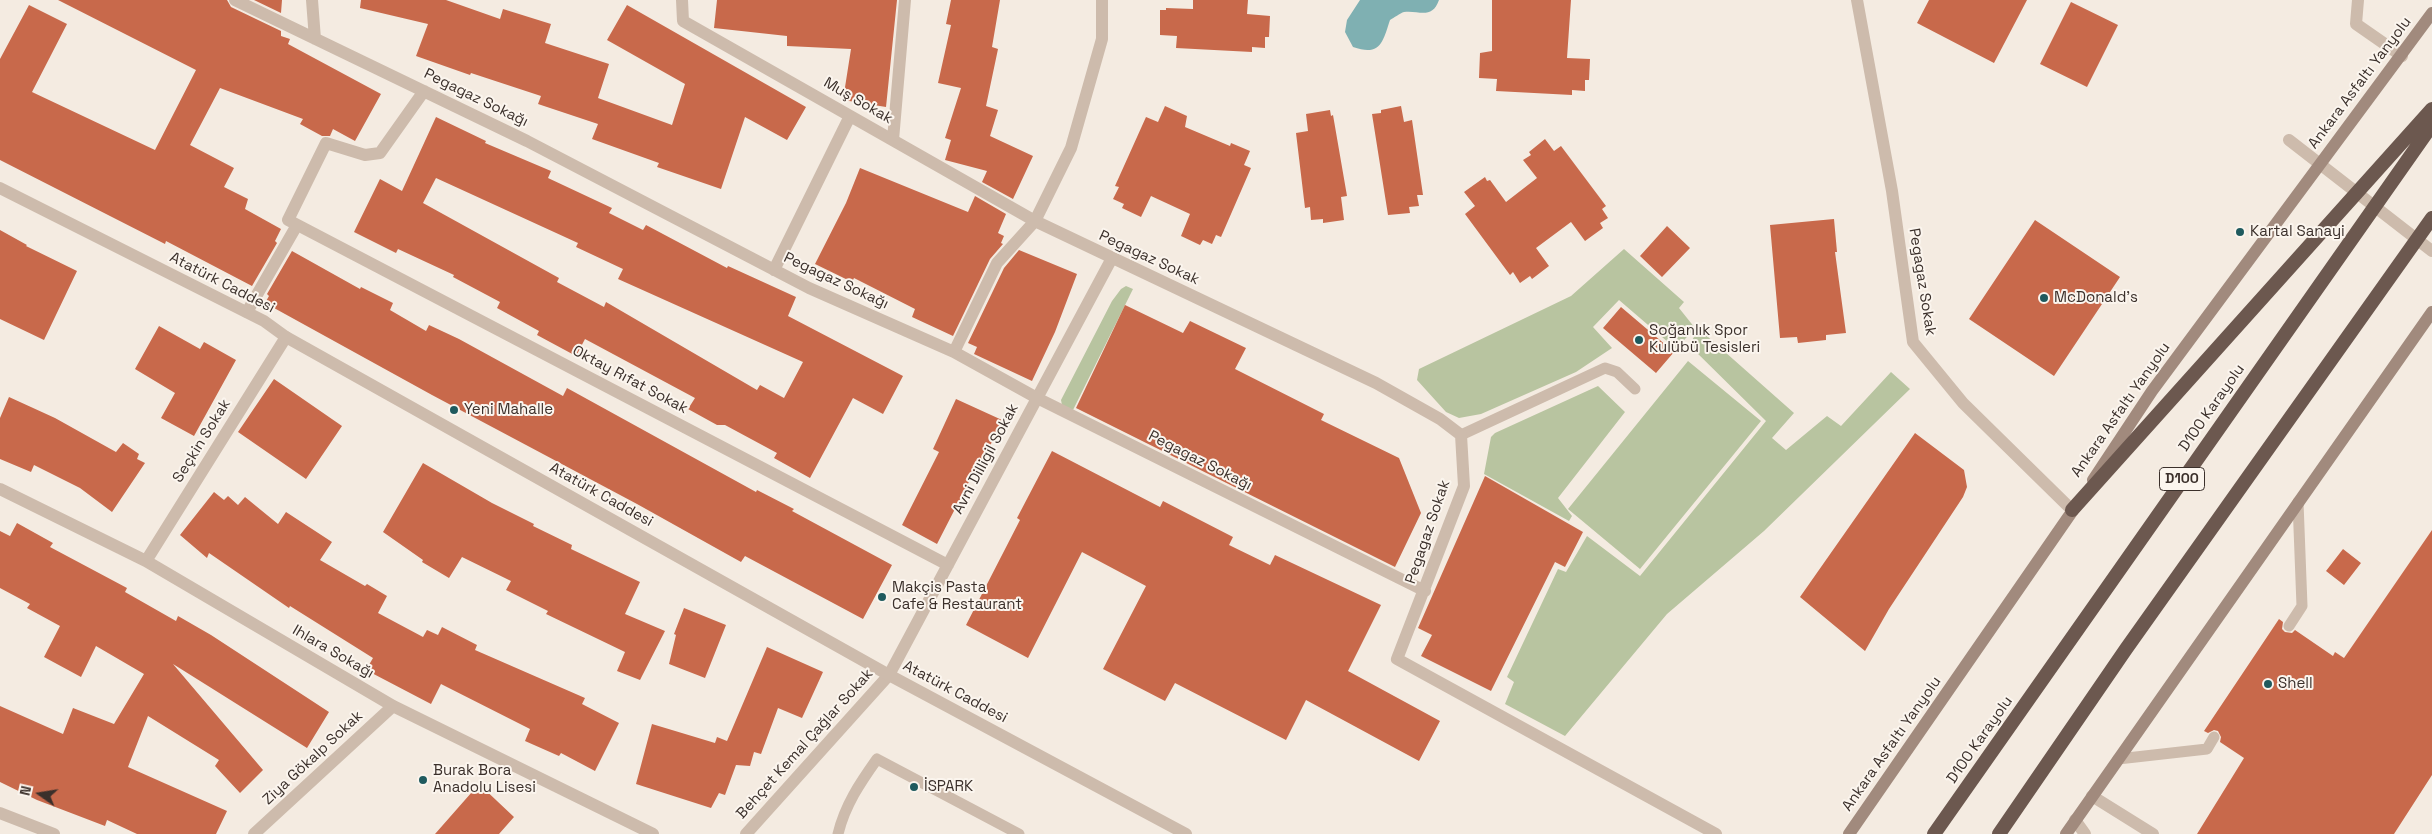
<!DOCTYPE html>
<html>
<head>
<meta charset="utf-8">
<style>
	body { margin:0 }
	#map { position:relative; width:2432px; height:834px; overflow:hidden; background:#f4ebe1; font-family:"Space Grotesk",sans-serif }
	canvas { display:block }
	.north { position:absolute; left:15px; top:769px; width:50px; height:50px; -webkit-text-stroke:4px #fbf5ee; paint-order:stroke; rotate:283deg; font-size:14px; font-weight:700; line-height:20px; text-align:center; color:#3b302b }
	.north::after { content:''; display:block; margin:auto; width:18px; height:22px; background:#3b302b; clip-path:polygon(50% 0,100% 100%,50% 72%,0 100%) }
</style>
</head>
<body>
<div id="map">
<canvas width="2432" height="834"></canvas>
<div class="north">N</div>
</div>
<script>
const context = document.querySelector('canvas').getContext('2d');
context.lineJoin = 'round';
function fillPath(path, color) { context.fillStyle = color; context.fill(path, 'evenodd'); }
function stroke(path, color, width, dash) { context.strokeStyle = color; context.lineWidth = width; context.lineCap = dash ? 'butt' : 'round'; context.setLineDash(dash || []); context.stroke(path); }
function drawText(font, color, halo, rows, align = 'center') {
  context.font = font + ' "Space Grotesk",sans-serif'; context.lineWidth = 4; context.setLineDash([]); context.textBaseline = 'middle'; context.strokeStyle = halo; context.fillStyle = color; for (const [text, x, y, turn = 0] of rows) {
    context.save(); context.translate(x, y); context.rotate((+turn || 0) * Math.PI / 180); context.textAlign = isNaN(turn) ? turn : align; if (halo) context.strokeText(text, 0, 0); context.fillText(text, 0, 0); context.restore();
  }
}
fillPath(new Path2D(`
	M1624,249l60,53 -5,6 16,20 -19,21 -57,-49 -26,27 19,21 -36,24 -95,42 -22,4 -13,-6 -29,-32 2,-11 152,-73z
	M1126,286l7,3 -60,121 -11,-5 -1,-5 51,-99 9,-12z
	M1699,329l95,84 -22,25 14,12 41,-34 14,10 50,-54 19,17 -146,142 -97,83 -102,122 -60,-32 9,-22 -7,-5 51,-108 8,3 21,-36 53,40 126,-155 -77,-76z
	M1688,361l73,60 -121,148 -72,-60z
	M1598,386l27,26 -67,86 14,18 -3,5 -85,-47 7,-37 4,-4z`), '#b8c4a0');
fillPath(new Path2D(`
	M1360,0h79c-7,20 -20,10 -35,12 -4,1 -10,6 -14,8 -7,21 -9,37 -37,27l-8,-15 2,-12z`), '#7fb0b2');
fillPath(new Path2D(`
	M58,0h169l4,7 50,24v5l9,3 -2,5 93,50 -26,47 -22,-12 -3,7h-8l-22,-12 3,-5 -83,-31 -30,57 44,23 -10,19 24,12 -3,10 36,20 -6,12 2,2 -25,43 -86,-45 -1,3 -165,-84v-101l29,-54 38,19 -35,68 123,58 41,-80z
	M254,0h28l-1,13z
	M361,0h85l54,19 3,-10 48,15 -6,19 64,21 -11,34 74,27 13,-41 -78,-44 20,-35 179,102 -19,33 -42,-23 -24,72 -64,-22 2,-4 -67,-24 6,-15 -60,-20 3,-8 -70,-23 -1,2 -54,-19 12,-32 -68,-16z
	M717,0h180l-11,107 -43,-7 8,-51 -64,-3v-10l-73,-8z
	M951,0h49l-8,47 6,2 -12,57 12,4 -8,26 43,20 -20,43 -31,-17 5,-11 -42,-11 6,-20 -6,-2 16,-50 -23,-5 13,-58 -5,-1z
	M1193,0h55l-1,14 23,2 -1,21h-4v11l-13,-1v5l-76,-4 1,-12 -17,-1v-25h6v-2l27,1z
	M1492,0h79l-4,58 23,1 -1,21h-4v11l-13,-1v5l-76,-4 1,-12 -18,-1 1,-25 12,-2z
	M1929,0h98l-33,63 -77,-40z
	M2071,2l47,23 -31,62 -47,-23z
	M1165,106l22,10 -2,11 45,19 1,-3 19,8 -6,14 7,3 -30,69 -5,-2 -4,9 -9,-4 -3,5 -19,-9 9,-22 -39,-18 -10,21 -19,-9 2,-4 -11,-5 6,-12 -4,-1 31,-69 12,5z
	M1401,106l3,16 8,-2 11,75h-6l2,11 -10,1 1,6 -22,2 -16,-101 9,-1v-3z
	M1330,110l1,6 2,-1 14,81 -6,1 3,23 -21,3v-4l-12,1 -1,-13 -5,1 -9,-75 12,-2 -2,-17z
	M436,117l50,24 -1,2 66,28 -3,7 64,30 -3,5 34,17 3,-5 81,43 1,-2 68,31 -8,19 115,60 -20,38 -30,-16 -43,80 -36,-20 3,-5 -52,-28h-8l-29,-16 7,-11 -110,-59 -9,17 -39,-21 2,-4 -42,-23 3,-6 -47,-25 1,-2 -56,-26 -2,4 -42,-21 26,-53 22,12zM436,178l142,65 -2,4 47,22 -5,10 185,83 -19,36 -24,-13 -3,5 -151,-88 -2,5 -47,-25 2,-4 -136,-75z
	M1545,139l9,12 7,-5 45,60 -4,3 6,9 -8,5 3,5 -18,13 -14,-19 -35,26 13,18 -17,13 -2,-3 -10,7 -7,-11 -3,3 -45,-61 10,-8 -11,-14 21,-15 2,4 3,-1 16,22 31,-24 -14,-18 8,-5 -2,-3z
	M860,168l108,44 7,-16 31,18 -8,19 6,3 -3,7 2,1 -13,15 -37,77 -41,-19 3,-8 -61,-31 -2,4 -37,-18 31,-61z
	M1834,219l3,33h-2l11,81 -20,2v5l-28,3 -1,-6 -17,1 -10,-113z
	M2035,220l85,57 -66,99 -85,-57z
	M1667,226l23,22 -28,29 -22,-21z
	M0,230l27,15 -1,1 51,25 -33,69 -44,-21z
	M1019,250l58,24 -22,58 -23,49 -58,-27 3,-7 -9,-4 36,-75z
	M292,251l68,38 1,-2 32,16 -3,7 36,21 3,-6 30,14 104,57 4,-8 189,104 1,-2 37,19 -2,2 100,54 -29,54 -118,-63 -4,6 -104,-58 -205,-109 -167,-92 4,-7 -2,-2z
	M1125,305l58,28 7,-12 56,27 -11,21 89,45 -3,6 78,38 22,55 -26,54 -319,-159z
	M1621,307l53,45 -18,21 -53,-45z
	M159,326l41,23 4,-7 32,18 -42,76 -33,-18 14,-25 -40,-24z
	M274,379l68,47 -36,53 -68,-47z
	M9,397l46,21 61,34 7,-9 16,11 -2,5 8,4 -33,49 -32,-24 -46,-23 -3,7 -31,-13v-41z
	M956,399l46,21 -23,50 -3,-2 -39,76 -35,-19 37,-73 -6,-3z
	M1915,433l49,37 3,17 -4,10 -74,112 -24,42 -65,-54z
	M1052,451l108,56 3,-6 70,36 -4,8 41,20 5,-10 106,50 -33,66 92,50 -21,40 -113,-61 -20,40 -111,-57 -10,18 -62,-32 43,-83 -64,-34 -54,106 -62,-33 54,-105 -3,-2z
	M423,463l69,40 42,21 -1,2 39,19 -1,4 69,33 -15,32 40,17 -25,49 -23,-9 8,-19 -79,-38 2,-3 -42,-21 5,-9 -49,-24 -13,21 -27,-16 1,-2 -40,-28z
	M1485,476l98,56 -18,35 -10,-5 -64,129 -70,-35 11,-21 -14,-7z
	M214,492l10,8 4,-4 10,9 7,-8 33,27 8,-12 46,30 -12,18 45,26 2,-2 20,12 -9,17 45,24 4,-7 11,5 4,-8 35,18 -2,5 110,48 -3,6 37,19 -24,48 -34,-18 -2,3 -34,-15 5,-12 -89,-45 -10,20 -65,-34 7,-12 -83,-52 -1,2 -80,-55 -2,5 -27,-23z
	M17,523l36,20 -3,4 77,41 -2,4 51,29 2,-5 33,19 118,77 -22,36 -134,-84 90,106 -23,23 -25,-27 4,-6 -71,-44 -20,51 99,44 -11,23h-79l-30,-14 -2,6 -68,-26 -37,-18v-76l63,28 10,-26 41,16 30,-50 -48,-28 -15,31 -37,-20 16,-31 -33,-18 3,-4 -30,-16v-57l10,5z
	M2432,530v245l-38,59h-197l47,-76 -24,-16 1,-5 -3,-6 -4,-1 -6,3 -4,-2 75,-112 4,3 -1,7 3,3 7,1 3,-3 38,26 2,-4 9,6z
	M2343,549l18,14 -17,22 -18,-14z
	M684,608l42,17 -21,53 -36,-14 7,-29 -2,-1z
	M767,647l56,25 -21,46 -24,-10 -17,46 -7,-2 -4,14 -14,-1 -11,30 -6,-2 -8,15 -75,-24 16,-60 63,19 2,-6 10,4z
	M479,784l35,33 -15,17h-64z`), '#c8694b');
stroke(new Path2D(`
	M1461,435l144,-67 12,4 18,17
	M2289,626l13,-20 -4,-104
	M2118,759l89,-10 7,-12
	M838,834c7,-29 22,-51 39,-75l142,75`), '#cdbbac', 11);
stroke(new Path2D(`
	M2289,140l143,111`), '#cdbbac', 12);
stroke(new Path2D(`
	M235,0l292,141 282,147 145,64 83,46 388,193
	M312,0l3,39
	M682,0l1,21 352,200 341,162 64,36 21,16 3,51 -67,173 319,175
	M1857,0l35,191 21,151 50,61 109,107
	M2358,0l-2,24 46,32
	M424,91l-44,62 -15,2 -39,-12 -38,77 660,345
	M893,140l12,-140
	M774,270l76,-154
	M247,312l50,-87
	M954,352l43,-89 38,-42 36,-73 31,-109v-39
	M0,489l146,72 247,145 260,128
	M146,561l140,-224
	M2092,796l61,38
	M0,813l54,21
	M2075,820l10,14
	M254,834l139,-128
	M746,834l143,-159 223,-417`), '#cdbbac', 12);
stroke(new Path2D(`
	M0,188l264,133 22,16 603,338 297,159`), '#cdbbac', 12);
stroke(new Path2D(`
	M2093,480l59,-89 280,-378
	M1849,834l229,-331
	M2066,834l366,-522`), '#a18a7d', 12);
stroke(new Path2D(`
	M2072,510l360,-401
	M1934,834l498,-709
	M1999,834l127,-185 306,-431`), '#6c584f', 14);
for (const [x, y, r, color] of [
	[2240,232,5,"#1f5a5e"],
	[2044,298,5,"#1f5a5e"],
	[1639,340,5,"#1f5a5e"],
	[454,410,5,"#1f5a5e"],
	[882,597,5,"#1f5a5e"],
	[2268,684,5,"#1f5a5e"],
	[423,780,5,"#1f5a5e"],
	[914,787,5,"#1f5a5e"]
]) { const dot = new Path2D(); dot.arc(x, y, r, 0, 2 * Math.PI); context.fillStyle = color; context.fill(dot); stroke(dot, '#fbf5ee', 2); }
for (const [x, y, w] of [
	[2182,479,45]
]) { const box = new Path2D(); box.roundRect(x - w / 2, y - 11.5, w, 23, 4); context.fillStyle = '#fbf5ee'; context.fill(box); stroke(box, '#3b302b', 1); }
drawText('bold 14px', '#3b302b', null, [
	["D100",2182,479]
]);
drawText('15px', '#3b302b', '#fbf5ee', [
	["Ankara Asfaltı Yanyolu",2360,83,-53],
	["Pegagaz Sokağı",476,98,26],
	["Muş Sokak",858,101,30],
	["Pegagaz Sokak",1149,258,25],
	["Pegagaz Sokağı",836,281,25],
	["Pegagaz Sokak",1922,282,81],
	["Atatürk Caddesi",222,283,27],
	["Oktay Rıfat Sokak",630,380,28],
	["D100 Karayolu",2212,408,-55],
	["Ankara Asfaltı Yanyolu",2121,410,-55],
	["Seçkin Sokak",202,441,-58],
	["Avni Dilligil Sokak",986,459,-62],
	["Pegagaz Sokağı",1200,461,27],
	["Atatürk Caddesi",601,495,29],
	["Pegagaz Sokak",1428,532,-71],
	["Ihlara Sokağı",333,652,30],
	["Atatürk Caddesi",955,692,28],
	["D100 Karayolu",1980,740,-55],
	["Behçet Kemal Çağlar Sokak",805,744,-48],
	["Ankara Asfaltı Yanyolu",1892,744,-55],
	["Ziya Gökalp Sokak",313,758,-43]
]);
drawText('15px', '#3b302b', '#fbf5ee', [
	["Kartal Sanayi",2250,232],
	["McDonald's",2054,298],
	["Soğanlık Spor",1649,331],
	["Kulübü Tesisleri",1649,348],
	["Yeni Mahalle",464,410],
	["Makçis Pasta",892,588],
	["Cafe & Restaurant",892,605],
	["Shell",2278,684],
	["Burak Bora",433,771],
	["Anadolu Lisesi",433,788],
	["İSPARK",924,787]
], 'left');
</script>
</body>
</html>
